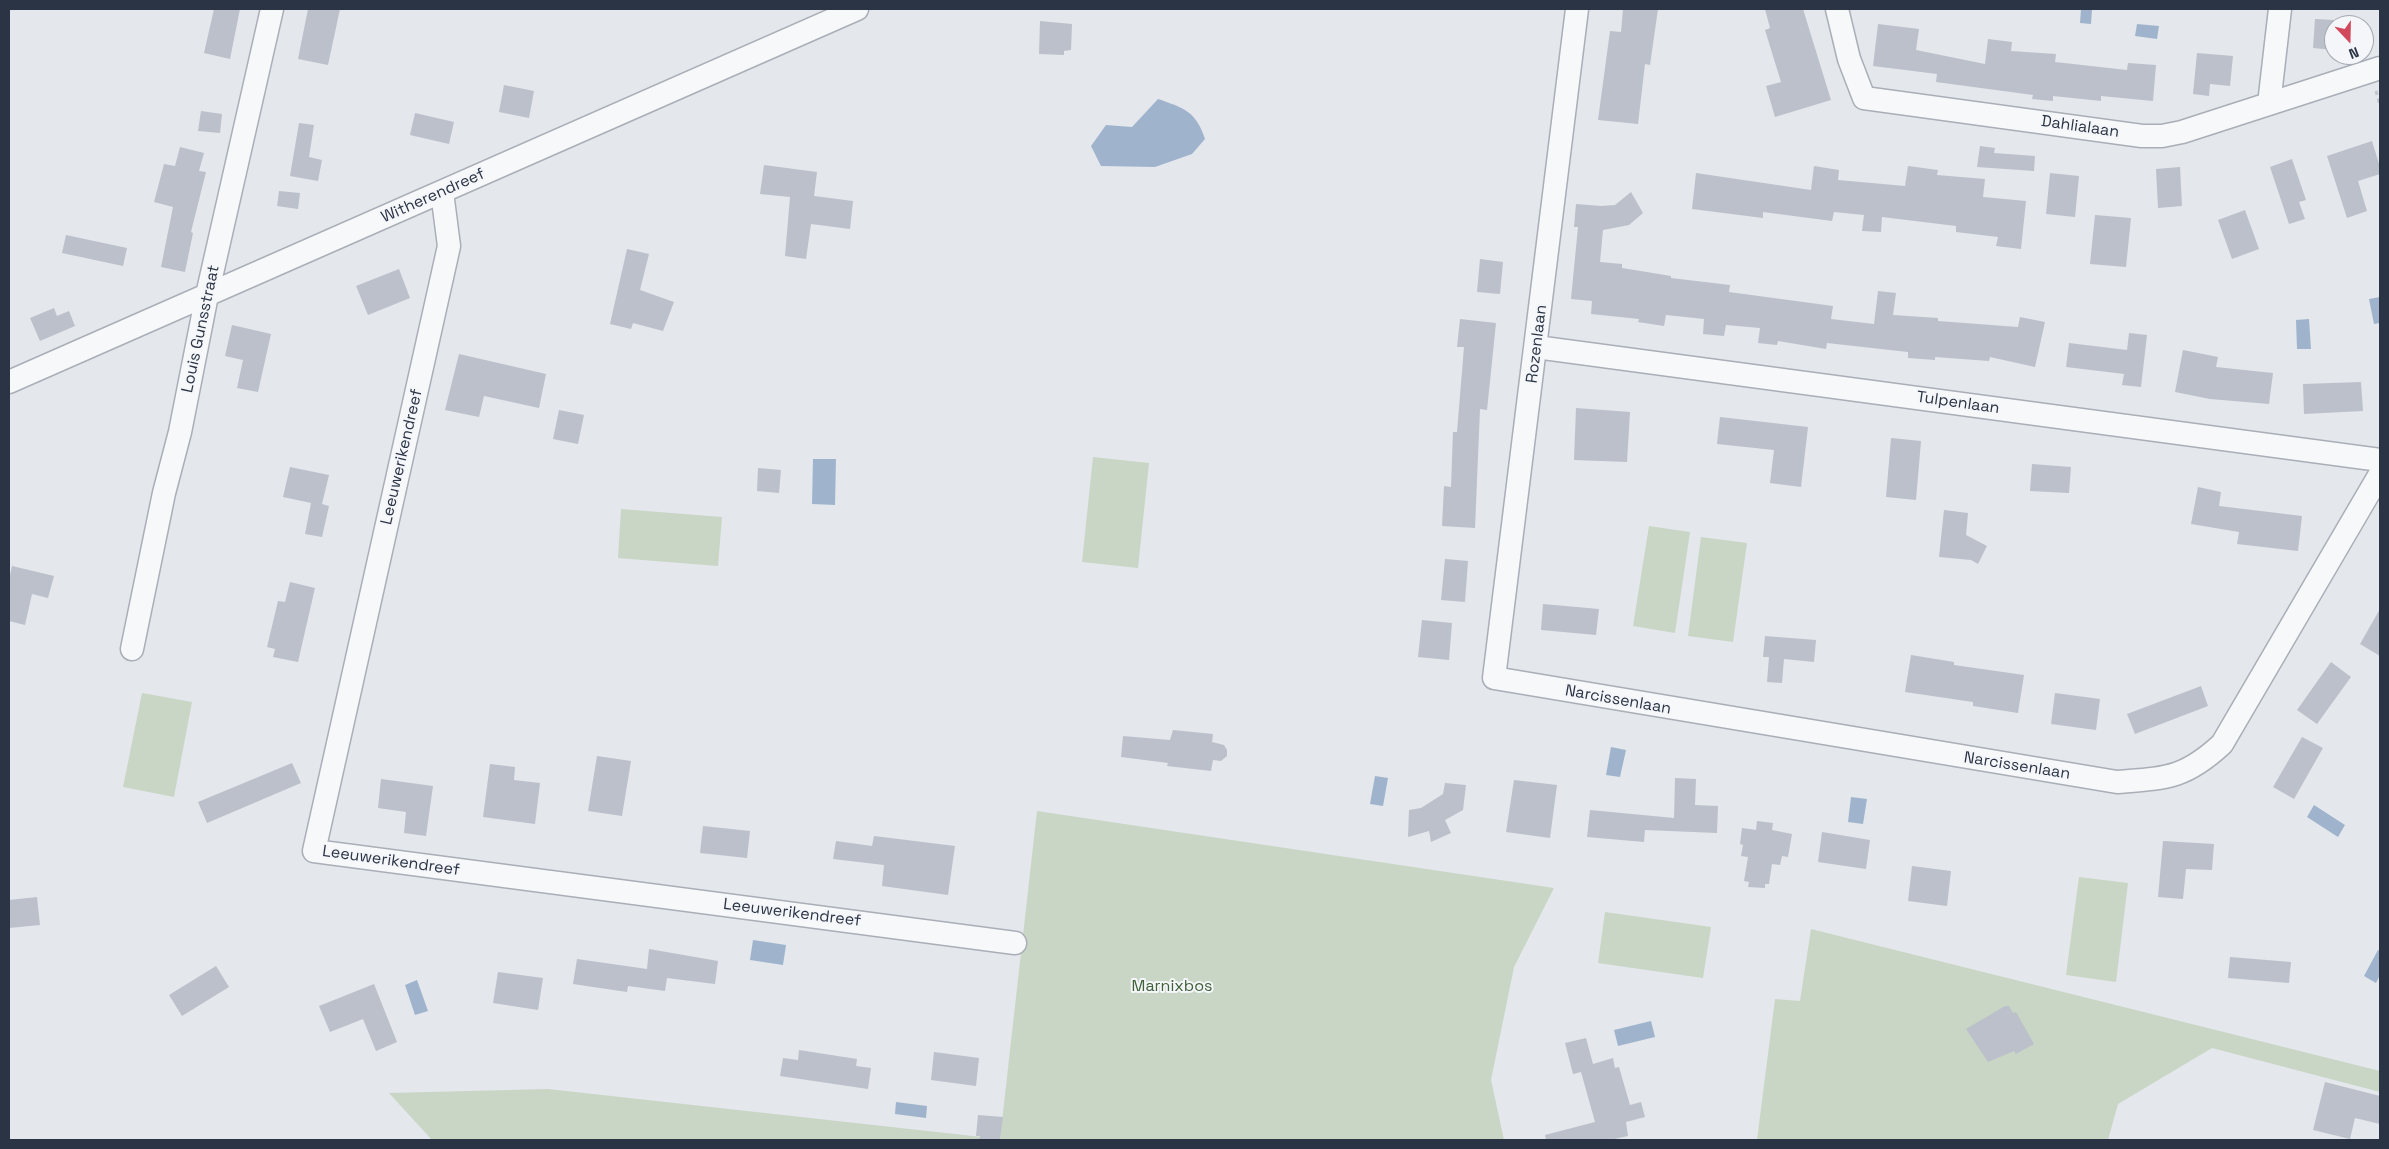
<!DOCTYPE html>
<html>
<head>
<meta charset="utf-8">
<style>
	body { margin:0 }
	#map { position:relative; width:2389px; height:1149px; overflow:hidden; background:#e4e7ec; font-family:"Space Grotesk",sans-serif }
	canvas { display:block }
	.frame { position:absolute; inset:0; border:10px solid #2b3445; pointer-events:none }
	.north { position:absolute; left:2324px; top:15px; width:50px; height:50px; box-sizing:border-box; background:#f4f6f9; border:1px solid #a4a8b1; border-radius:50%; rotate:159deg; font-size:14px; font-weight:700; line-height:20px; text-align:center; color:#2b3445 }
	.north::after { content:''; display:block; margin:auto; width:18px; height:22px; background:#d1495b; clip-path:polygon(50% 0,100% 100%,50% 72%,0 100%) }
</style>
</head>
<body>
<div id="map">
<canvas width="2389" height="1149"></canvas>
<div class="frame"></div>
<div class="north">N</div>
</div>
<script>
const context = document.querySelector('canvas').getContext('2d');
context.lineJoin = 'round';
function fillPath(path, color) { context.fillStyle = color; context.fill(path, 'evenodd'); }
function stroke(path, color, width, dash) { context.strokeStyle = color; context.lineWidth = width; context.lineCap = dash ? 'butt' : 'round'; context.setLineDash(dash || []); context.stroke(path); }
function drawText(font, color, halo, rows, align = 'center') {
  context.font = font + ' "Space Grotesk",sans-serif'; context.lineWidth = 4; context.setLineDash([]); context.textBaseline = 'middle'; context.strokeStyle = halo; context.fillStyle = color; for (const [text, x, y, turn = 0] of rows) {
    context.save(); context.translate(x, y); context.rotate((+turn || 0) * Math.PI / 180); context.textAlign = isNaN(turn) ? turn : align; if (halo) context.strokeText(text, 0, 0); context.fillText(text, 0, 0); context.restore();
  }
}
fillPath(new Path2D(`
	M1093,457l56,6 -11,105 -56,-6z
	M621,509l101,8 -4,49 -100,-8z
	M1649,526l41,6 -15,101 -42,-7z
	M1701,537l46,6 -14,99 -45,-6z
	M142,693l50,9 -18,95 -51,-10z
	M1037,811l517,77 -40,79 -23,113 13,60h-1072l-43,-47 159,-4 452,50z
	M2079,877l49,6 -12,99 -50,-7z
	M1605,912l106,15 -8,51 -105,-15z
	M1811,929l569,142v21l-168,-44 -94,56 -10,36h-351l18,-141 25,2z`), '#c9d6c5');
fillPath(new Path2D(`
	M2081,9h11l-1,15 -11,-1z
	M2137,24l22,2 -2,13 -22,-3z
	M1158,99c26,9 38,12 47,40l-13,15 -37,13 -54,-1 -10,-20 15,-21 26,2z
	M2380,297v26l-6,1 -5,-25z
	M2309,319l2,30h-14l-1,-29z
	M813,459h23l-1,46 -23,-1z
	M1611,747l15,3 -6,27 -14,-2z
	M1375,776l13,2 -5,28 -13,-2z
	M1851,797l16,2 -4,25 -15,-2z
	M2314,805l31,20 -7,12 -31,-20z
	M753,940l33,5 -3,20 -33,-5z
	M2378,950l2,1v24l-4,8 -12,-7z
	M417,980l11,31 -13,4 -10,-30z
	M1651,1021l4,16 -37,9 -4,-16z
	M896,1102l31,4 -1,12 -31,-4z`), '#9fb4cc');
fillPath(new Path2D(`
	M214,9h26l-10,50 -26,-6z
	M308,9h32l-12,56 -30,-6z
	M1623,9h35l-8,56 -5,-1 -7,60 -40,-4 12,-89 11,1z
	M1765,9h38l28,91 -56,17 -9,-31 15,-4 -16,-52 5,-2z
	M2315,19l19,1v30l-21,-2z
	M1040,21l32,3 -1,26 -7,1v4l-25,-1z
	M1878,24l41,5 -3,21 69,14 3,-25 24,3 -1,9 45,3 -1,8 72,8 1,-7 28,2 -3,36 -52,-5v5l-48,-5v5l-21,-2 1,-4 -97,-13 1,-8 -64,-8z
	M2197,53l36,3 -3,30 -20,-2 -1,12 -16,-2z
	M504,85l30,6 -5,27 -30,-6z
	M201,111l21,3 -2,19 -22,-2z
	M415,113l39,9 -5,22 -39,-9z
	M299,123l15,2 -5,32 13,3 -4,21 -28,-5z
	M2372,141l8,26v7l-22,7 9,30 -20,7 -20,-62z
	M1980,146l15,2 -1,5 41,3 -1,15 -57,-4z
	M180,147l24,6 -5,18 7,1 -15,60 2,1 -8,39 -24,-5 12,-60 -19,-5 10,-38 11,2z
	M2292,159l14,41 -7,2 6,17 -16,5 -19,-57z
	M764,165l53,7 -3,24 39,5 -3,28 -39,-5 -5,35 -21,-3 5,-59 -30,-3z
	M1814,166l25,4 -1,10 67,6 3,-20 30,4 -1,5 48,4 -2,18 43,4 -5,48 -25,-3 2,-9 -42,-5v-6l-74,-9 -1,15 -19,-1 2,-16 -30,-3 -2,9 -69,-9v6l-71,-9 4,-36 115,17z
	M2180,167l2,39 -24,2 -2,-39z
	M2050,173l29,3 -4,41 -29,-3z
	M279,191l21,2 -2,16 -21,-3z
	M1631,192l12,21 -14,12 -26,5 -3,32 22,2v4l49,8v2l59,7 -1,7 104,14 -2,13 43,5 4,-33 18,2 -3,22 45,3v3l80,6 2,-10 25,5 -10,45 -45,-10 -1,4 -54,-4v3l-27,-2v-6l-81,-9 -1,6 -48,-8 -1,4 -19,-2 2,-15 -34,-3 -2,11 -21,-2 1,-15 -38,-4 -2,11 -26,-4 1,-3 -48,-5 1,-13 -21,-2 7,-72h-4l2,-23 25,2 14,-1z
	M2245,210l14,39 -27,10 -14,-39z
	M2095,215l36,3 -5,49 -36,-3z
	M66,235l61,13 -4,18 -61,-13z
	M627,249l22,5 -9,36 34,12 -11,29 -30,-8 -2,6 -21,-5z
	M1480,259l23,3 -3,32 -23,-2z
	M399,269l11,29 -42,17 -12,-29z
	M54,308l3,8 12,-5 6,15 -35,15 -10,-23z
	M1460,319l36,4 -9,87 -7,-1 -5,119 -33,-2 2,-40 7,1 2,-55h4l7,-85h-7z
	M232,325l39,9 -13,58 -21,-4 6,-28 -18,-4z
	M2129,333l18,2 -6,52 -19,-2 2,-11 -58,-7 3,-24 58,7z
	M2183,350l35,7 -2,10 57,6 -4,31 -59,-5 -35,-7z
	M459,354l87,20 -7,34 -55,-12 -5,21 -34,-7z
	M2361,382l2,29 -59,3 -1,-30z
	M1576,408l54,4 -3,50 -53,-2z
	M559,410l25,5 -6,29 -25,-5z
	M1720,417l88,10 -7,60 -31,-4 4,-33 -57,-6z
	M1891,438l30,3 -5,59 -30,-3z
	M2032,464l39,3 -2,26 -39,-2z
	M290,467l39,8 -7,29 7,2 -7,31 -17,-3 6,-31 -28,-6z
	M758,468l23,2 -2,23 -22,-2z
	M2198,487l23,5 -2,14 83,10 -4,35 -61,-7 2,-12 -48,-8z
	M1944,510l24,3 -2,22 21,11 -9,18 -7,-4 -32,-3z
	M1445,559l23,2 -3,41 -24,-2z
	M12,566l42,10 -6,22 -16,-4 -7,31 -16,-4v-41z
	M290,582l25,6 -17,74 -25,-5 2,-8 -8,-2 11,-46 7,1z
	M1543,604l56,5 -3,26 -55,-5z
	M2380,609v47l-20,-12z
	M1422,620l30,3 -3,37 -31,-3z
	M1765,636l51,4 -2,22 -30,-3 -2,24 -15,-1 2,-25h-6z
	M1911,655l43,7v3l70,10 -6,38 -45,-7v-4l-68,-10z
	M2331,662l20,15 -34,47 -20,-14z
	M2201,686l7,20 -73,28 -8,-20z
	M2055,693l45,6 -4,31 -45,-6z
	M1173,730l40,4 -1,8 12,3 3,5v6l-6,5 -8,-1 -2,11 -44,-5 1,-3 -47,-6 2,-21 47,4z
	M2302,737l21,11 -29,51 -21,-12z
	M597,756l34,5 -9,55 -34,-5z
	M292,763l9,20 -94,40 -9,-21z
	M490,764l25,3 -1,13 26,3 -5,41 -52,-7z
	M1675,778l21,1 -1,26 23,1 -1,27 -72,-3 -1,12 -57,-5 3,-27 84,8z
	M381,779l52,7 -7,50 -22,-3 2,-21 -28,-4z
	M1514,780l43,5 -7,53 -44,-6z
	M1445,783l21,2 -3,25 -18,10 6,13 -20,9 -2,-11 -21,6 1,-27 12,-2 22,-14z
	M1757,821l16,2 -1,7 20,4 -4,23 -6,-1 -2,9 -8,-1 -3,20h-4v4l-17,-1 1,-5 -5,-1 4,-24 -7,-1 2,-11 -3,-1 2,-16 14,2z
	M703,826l47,5 -3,27 -47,-5z
	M1822,832l48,8 -4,29 -48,-7z
	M874,836l81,10 -7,49 -66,-9 2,-21 -51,-6 3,-18 36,5z
	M2163,841l51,3 -2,26 -26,-1 -3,30 -25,-2z
	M1912,866l39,5 -4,35 -39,-5z
	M37,897l3,28 -31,3v-28z
	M649,949l69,12 -3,23 -48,-6 -2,13 -37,-5 -1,6 -54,-8 4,-25 70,10z
	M2230,957l61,5 -2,21 -61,-5z
	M216,966l13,21 -47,29 -13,-21z
	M498,972l45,6 -5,32 -45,-7z
	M374,984l23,58 -21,9 -13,-32 -33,13 -11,-26z
	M2005,1006h4l4,7 3,-1 18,32 -18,10 -2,-3 -26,11 -22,-33z
	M1586,1038l7,26 20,-6 2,10 4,-1 11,38 11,-3 4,15 -19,5 2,14 -18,4h-64l-1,-5 50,-13 -14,-50 -8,2 -8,-31z
	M799,1050l58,9 -1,7 15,2 -3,21 -88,-13 3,-18 15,2z
	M934,1052l45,6 -3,28 -45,-6z
	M2325,1082l55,14v28l-25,-6 -5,21 -37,-9z
	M978,1115l25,2 -3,23h-21l1,-4h-4z`), '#bbc0ca');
const minor = new Path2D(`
	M1577,9l-83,669 623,104c49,-4 67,-3 105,-38l158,-270
	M1837,9l12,50 15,39 278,38h20l20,-4 198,-64
	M2269,104l11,-95
	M442,192l7,54 -135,605 701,92
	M1536,347l844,113
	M9,382l848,-373
	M132,649l32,-156 16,-61 27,-137 65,-286`);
stroke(minor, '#a9aeb7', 25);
stroke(new Path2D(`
	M2376,91l4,14`), '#c2c5cb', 3, [4, 4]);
stroke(minor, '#f7f8fa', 22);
drawText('16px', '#2b3445', '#f4f6f9', [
	["Dahlialaan",2080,127,8],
	["Witherendreef",433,196,-24],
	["Louis Gunsstraat",201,329,-78],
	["Rozenlaan",1537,344,-83],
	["Tulpenlaan",1958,403,8],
	["Leeuwerikendreef",402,457,-77],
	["Narcissenlaan",1618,700,10],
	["Narcissenlaan",2017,766,9],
	["Leeuwerikendreef",391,861,8],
	["Leeuwerikendreef",792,913,7]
]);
drawText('16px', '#3f6138', '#f4f6f9', [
	["Marnixbos",1172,987]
]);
</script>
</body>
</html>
